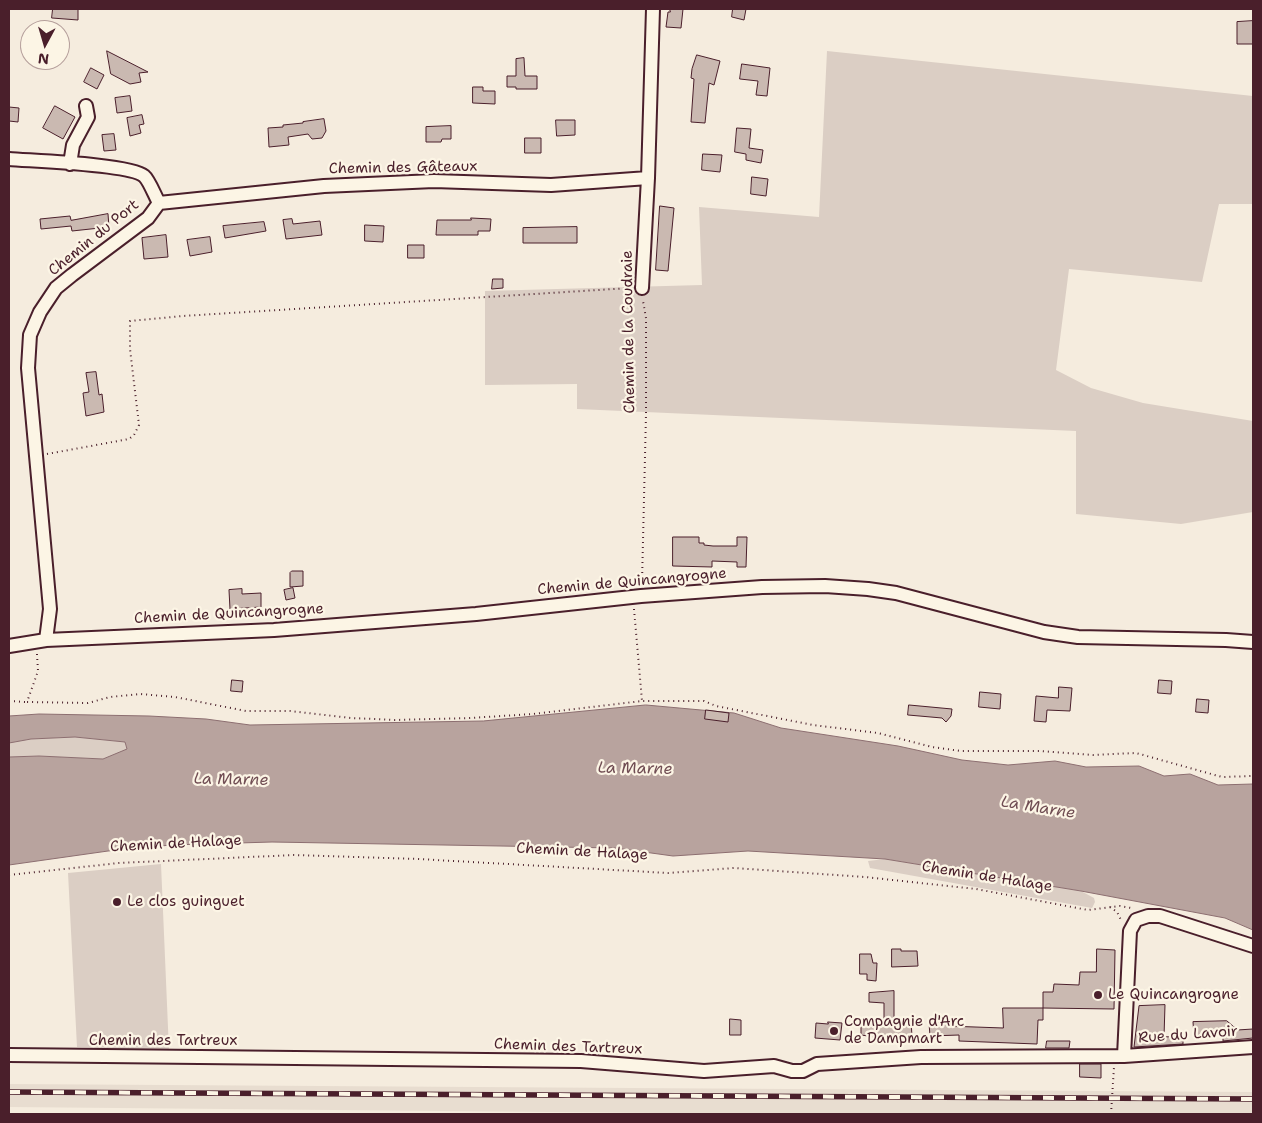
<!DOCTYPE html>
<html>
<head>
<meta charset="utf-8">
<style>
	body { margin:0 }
	#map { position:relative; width:1262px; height:1123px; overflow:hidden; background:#f5ecde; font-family:"Shantell Sans",sans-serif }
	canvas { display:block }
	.frame { position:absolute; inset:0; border:10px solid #4a1f2b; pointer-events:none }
	.north { position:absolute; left:20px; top:20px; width:50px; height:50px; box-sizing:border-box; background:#fcf5e5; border:1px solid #b59f9b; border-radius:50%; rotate:186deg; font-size:14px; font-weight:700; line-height:20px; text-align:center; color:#4a1f2b }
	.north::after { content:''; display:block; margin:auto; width:18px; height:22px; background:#4a1f2b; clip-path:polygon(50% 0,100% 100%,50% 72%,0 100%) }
</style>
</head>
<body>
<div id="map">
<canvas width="1262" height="1123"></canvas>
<div class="frame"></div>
<div class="north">N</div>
</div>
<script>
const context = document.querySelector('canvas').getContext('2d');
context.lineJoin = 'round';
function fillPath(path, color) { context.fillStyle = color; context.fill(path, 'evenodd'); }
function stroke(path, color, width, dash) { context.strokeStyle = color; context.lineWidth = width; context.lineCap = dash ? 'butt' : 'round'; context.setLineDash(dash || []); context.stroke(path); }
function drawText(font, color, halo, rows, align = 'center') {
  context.font = font + ' "Shantell Sans",sans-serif'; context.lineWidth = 4.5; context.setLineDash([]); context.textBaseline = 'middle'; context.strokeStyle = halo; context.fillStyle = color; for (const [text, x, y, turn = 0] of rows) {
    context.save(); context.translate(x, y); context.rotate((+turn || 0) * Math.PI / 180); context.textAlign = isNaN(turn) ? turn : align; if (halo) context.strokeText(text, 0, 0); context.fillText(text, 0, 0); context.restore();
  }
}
fillPath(new Path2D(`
	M9,1084l1244,8v21l-487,1 -757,-7z`), '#e8ddd0');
fillPath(new Path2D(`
	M827,51l426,45v108h-34l-17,78 -133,-13 -13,101 35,18 52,15 110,18v91l-72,12 -105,-10v-83l-499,-22v-25l-92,1v-94l217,-6 -3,-78 120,10z
	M75,737l50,5 2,8 -24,9 -64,-3 -30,1 1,-15 21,-3z
	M885,859l196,32 13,7 1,4 -3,6 -222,-40 -2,-7z
	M161,864l8,187 -92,-4 -9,-174z`), '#dbcec4');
const water = new Path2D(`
	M646,705l88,8 47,15 117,18 64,14 46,5 47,-4 31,6 53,-1 25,10 26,-2 28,11 35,-1v146l-28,-12 -144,-27 -196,-32 -137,-8 -75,5 -58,-8 -343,-6 -101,3 -63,6 -99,14v-108l30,-1 64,3 24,-10 -2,-7 -50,-5 -44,2 -22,4v-27l30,-2 110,2 57,3 44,6 233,-4z`);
fillPath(water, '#b8a39e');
stroke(water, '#8c6e70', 1);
const building = new Path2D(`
	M53,9h25v11l-26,-2z
	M670,9h13l-2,19 -15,-1 2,-15h2z
	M733,9h13l-2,11 -12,-3z
	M1253,21v23h-16v-22z
	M107,51l41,21 -9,1 2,9 -11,2 -19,-10z
	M697,55l23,6 -6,24 -5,-2 -4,40 -14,-1 3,-43 -3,-1 1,-9z
	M524,58l1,18h12v13h-21v-2h-9v-11h9v-17z
	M742,64l28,4 -3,28 -11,-1 2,-14 -18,-2z
	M91,68l13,7 -7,14 -13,-7z
	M473,87h10v4h12v13l-22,-1z
	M130,96l2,15 -15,2 -2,-15z
	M55,106l20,11 -12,22 -20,-11z
	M9,107l10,1 -1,14 -9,-1z
	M142,115l2,9 -5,1 2,8 -11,3 -3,-18z
	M324,119l2,12 -4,7 -10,1 -4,-5 -20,3 1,8 -20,2 -1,-19 15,-1v-2l20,-2v-1z
	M556,120h19v15l-18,1z
	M451,126v13h-9l-1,3h-15v-15z
	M737,128l14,1 -2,19 14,2 -2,13 -15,-3v-6l-11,-2z
	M114,134l2,16 -12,1 -2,-16z
	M525,138h16v15h-16z
	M703,154l19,1 -2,17 -18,-2z
	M752,177l16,2 -2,17 -15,-2z
	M660,206l14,2 -6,63 -12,-1z
	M108,214l1,13 -37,4 -1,-5 -30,3 -1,-10 30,-3 1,4z
	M471,218l20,1 -1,12h-12v4h-42l1,-15h34z
	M292,219l1,5 27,-3 2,14 -36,4 -3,-19z
	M264,222l2,9 -41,7 -2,-12z
	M365,225l19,1 -1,16 -18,-1z
	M577,227v16h-54v-15z
	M166,235l2,22 -24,2 -2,-21z
	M210,237l2,15 -22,4 -3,-16z
	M408,245h16v13h-16z
	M493,279h10v9l-11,1z
	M96,372l3,23 3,-1 2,18 -18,4 -3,-23 6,-1 -3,-19z
	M673,537h26v6h5v2l9,1h24v-9h10l-1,30h-9v-5l-25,-1v6l-39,-1z
	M292,571h11v15l-13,1v-14z
	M293,588l2,10 -9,2 -2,-10z
	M242,589v5l19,-1v14l-31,2 -1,-19z
	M232,680l11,1 -1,11 -11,-1z
	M1159,680l13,1 -1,13 -13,-1z
	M1059,687l13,1 -2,23 -23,-1 -1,12 -12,-1 2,-25 22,2z
	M980,692l21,2 -1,15 -21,-2z
	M1197,699l12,1 -1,13 -12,-1z
	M909,705l43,4 -1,7 -5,6 -4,-4 -34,-3z
	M706,710l23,3 -1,9 -23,-3z
	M892,949h9v2h16l1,15 -26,1z
	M1097,949l18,1 -1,59 -71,-1v-16h10l1,-8 25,1 1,-13h16z
	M860,954h11l2,9h4l-1,18 -9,-1v-6h-7z
	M894,991v30l17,-1 1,17 -44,4v-5l-7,-1v-14l23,-1v-17l-15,-1v-9z
	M1165,1005l-1,32 19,-1v8l-49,3 5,-41z
	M1003,1008h40v12h-5l-1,24 -78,-3v-6l-29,1 -1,-13 18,-1v4l56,2z
	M730,1019l11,1v15h-11z
	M1227,1021l7,6h3v3l16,-1v9l-30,3v-7l-29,2 -1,-14z
	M828,1022l14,1 -2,17 -25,-2 1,-15 12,1z
	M1047,1041h23l-1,7h-23z
	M1080,1064h21v14l-21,-1z`);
fillPath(building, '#cab9b1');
stroke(building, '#4a1f2b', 1);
const minor = new Path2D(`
	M9,159c23,2 121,5 135,17 5,4 11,20 15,27l-11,15 -76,57 -16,13 -16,24 -10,23 -2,33 22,241 -4,31
	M70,164l3,-19 15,-28 -2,-11
	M159,203l165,-17 110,-5 117,4 97,-7
	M642,288l6,-110 5,-169
	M9,646l37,-6 228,-10 202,-16 165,-18 121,-9 63,-1 43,3 28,4 148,39 34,5 148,3 27,2
	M9,1055l572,6 123,10 70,-5 18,5h11l14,-7 104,-7 203,-1 129,-9
	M1124,1056l6,-125 6,-11 12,-4h12l93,30`);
stroke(minor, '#4a1f2b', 16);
stroke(new Path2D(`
	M47,454l82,-15 5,-4 5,-10 -9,-76v-28l53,-5 447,-28
	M642,583l4,-169v-96l-3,-17
	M634,609l8,92
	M37,654l1,17 -11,31 61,1 22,-6 30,-3 35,3 71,14h44l61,7 44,2 75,-2 63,-4 109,-13h62l12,5 97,19 65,8 54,14 29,4h79l53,4 43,-2 86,24 31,-1
	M9,701l17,1
	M9,875l110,-12 175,-8 124,4 250,14 66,-5 131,9 111,12 112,21 32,-4 11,2
	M1110,907l7,5 4,8
	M1111,1114l3,-47`), '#4a1f2b', 2, [1, 4]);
stroke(minor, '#fcf5e5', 12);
const rail = new Path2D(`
	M9,1092l1244,7`);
stroke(rail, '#4a1f2b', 5.5);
stroke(rail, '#fcf5e5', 4, [11]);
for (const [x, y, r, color] of [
	[117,902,5,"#4a1f2b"],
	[1098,995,5,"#4a1f2b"],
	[834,1031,5,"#4a1f2b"]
]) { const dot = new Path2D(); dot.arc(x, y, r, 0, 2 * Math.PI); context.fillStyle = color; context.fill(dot); stroke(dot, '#fcf5e5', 2); }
drawText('15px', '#4a1f2b', '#fcf5e5', [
	["Chemin des Gâteaux",403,168,-1],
	["Chemin du Port",94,238,-39],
	["Chemin de la Coudraie",629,332,-91],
	["Chemin de Quincangrogne",632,582,-5],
	["Chemin de Quincangrogne",229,614,-3],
	["Chemin de Halage",176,844,-3],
	["Chemin de Halage",582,852,3],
	["Chemin de Halage",987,877,9],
	["Rue du Lavoir",1188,1035,-4],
	["Chemin des Tartreux",163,1041],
	["Chemin des Tartreux",568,1047,2]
]);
drawText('15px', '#4a1f2b', '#fcf5e5', [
	["Le clos guinguet",127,902],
	["Le Quincangrogne",1108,995],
	["Compagnie d'Arc",844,1022],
	["de Dampmart",844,1039]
], 'left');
drawText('italic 16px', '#704d53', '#fcf5e5', [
	["La Marne",635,769,1],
	["La Marne",231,780,1],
	["La Marne",1038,808,9]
]);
</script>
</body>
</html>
